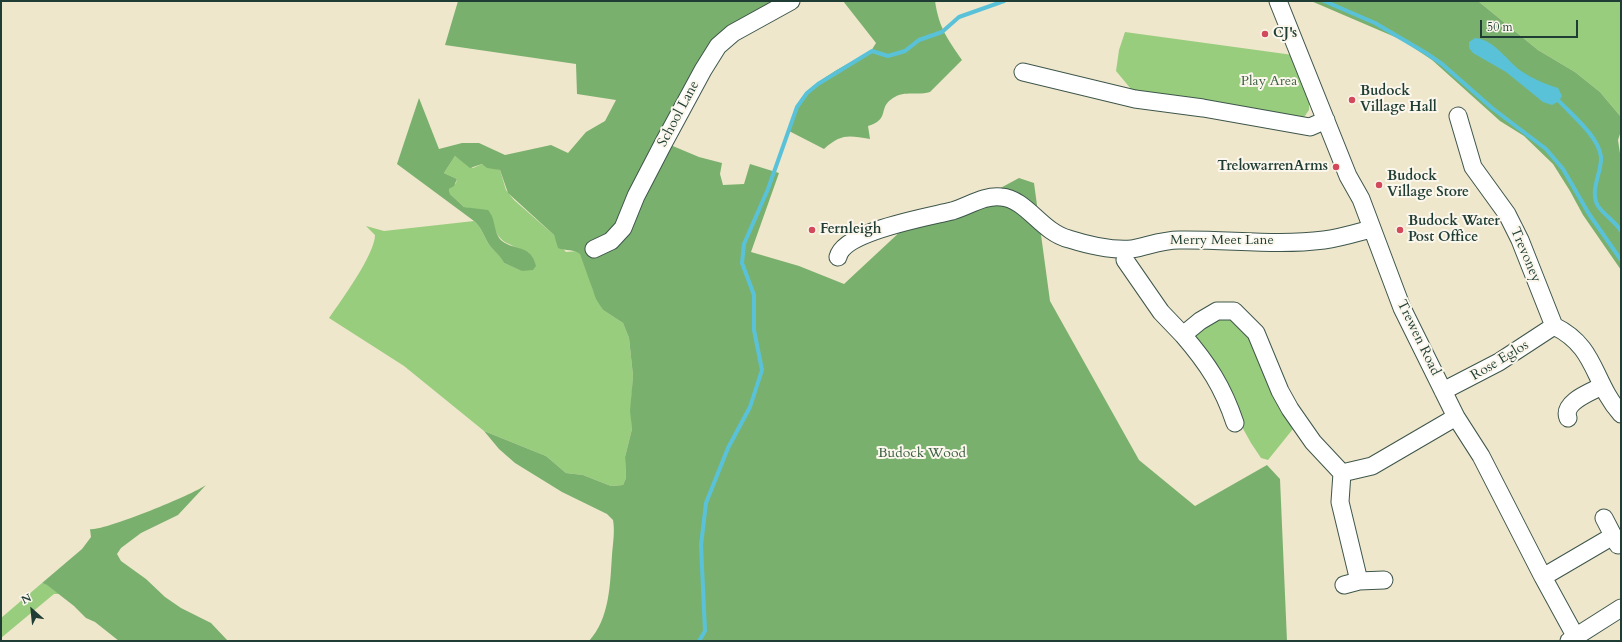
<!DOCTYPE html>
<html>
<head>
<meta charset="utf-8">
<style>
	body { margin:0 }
	#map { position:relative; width:1622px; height:642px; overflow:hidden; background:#efe7cc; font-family:Cardo,serif }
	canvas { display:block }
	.frame { position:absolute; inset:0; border:2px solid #1f3d34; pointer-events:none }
	.north { position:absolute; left:12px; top:590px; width:40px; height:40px; -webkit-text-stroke:3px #fbf7ec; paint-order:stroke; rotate:333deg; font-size:11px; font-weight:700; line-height:16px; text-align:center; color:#1f3d34 }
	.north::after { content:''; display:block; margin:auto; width:14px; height:18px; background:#1f3d34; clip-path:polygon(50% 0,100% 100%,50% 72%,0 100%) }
	.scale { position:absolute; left:1480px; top:20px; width:98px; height:18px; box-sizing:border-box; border:2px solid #1f3d34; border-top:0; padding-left:5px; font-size:12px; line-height:14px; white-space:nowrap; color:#1f3d34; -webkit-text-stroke:3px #fbf7ec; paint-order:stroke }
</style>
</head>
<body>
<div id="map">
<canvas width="1622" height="642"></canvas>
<div class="frame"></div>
<div class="north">N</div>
<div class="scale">50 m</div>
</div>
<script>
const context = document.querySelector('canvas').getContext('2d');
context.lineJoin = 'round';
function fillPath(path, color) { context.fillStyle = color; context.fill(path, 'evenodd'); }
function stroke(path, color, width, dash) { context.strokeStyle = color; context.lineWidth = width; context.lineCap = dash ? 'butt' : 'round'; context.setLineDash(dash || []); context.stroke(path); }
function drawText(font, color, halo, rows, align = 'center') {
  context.font = font + ' Cardo,serif'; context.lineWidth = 4; context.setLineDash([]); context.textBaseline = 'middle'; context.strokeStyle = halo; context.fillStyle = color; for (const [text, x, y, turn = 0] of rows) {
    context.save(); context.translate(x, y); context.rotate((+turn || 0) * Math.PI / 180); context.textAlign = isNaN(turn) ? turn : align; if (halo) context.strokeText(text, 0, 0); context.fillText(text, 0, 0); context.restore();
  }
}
fillPath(new Path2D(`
	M1478,1h143v116l-21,-25 -25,-20 -37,-22z
	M1125,32l168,23 16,41v14l-7,10 -166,-25 -20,-24 3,-21z
	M455,156l18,12 9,-4 18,6 6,20 8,10 40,35 3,7 9,10 12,-1 5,6 10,33 10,20 20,13 6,15 4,38 -2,30 1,23 -7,28 1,21 -3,7 -12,1 -28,-11 -17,-2 -20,-17 -62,-25 -80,-65 -75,-48c12,-17 46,-64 46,-83l-9,-9 18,5 90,-10c8,7 10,16 16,25 5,6 11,9 14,17l19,8 6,-18c-7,-4 -13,-5 -20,-9 -13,-5 -17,-20 -19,-32l-26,-5 -14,-13 -1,-5 7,-6 1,-4 -13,-6z
	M1218,313l27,10 52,101 -29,36 -7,-2 -10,-15 -62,-111z
	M42,583l6,2 11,9h-5l-53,44v-20z`), '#99cd7e');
fillPath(new Path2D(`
	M458,1h325l-53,29 -62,114 31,13 23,6 -2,11 3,11 21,-1 6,-20 29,9 -28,79 48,14 45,18 73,-68 76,-24 26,-14 15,5 16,118 89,159 56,46 72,-41 13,14 7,162h-698c21,-23 21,-57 23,-86 1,-12 3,-24 1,-35l-6,-6 -45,-22 -47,-29 -16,-14 -15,-18 62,25 20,17 17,2 28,11 12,-1 3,-7 -1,-21 7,-28 -2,-18 3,-35 -4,-38 -6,-15 -20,-13 -7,-11 -16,-45c-5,-5 -15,-3 -22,-6l-4,-13 -46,-42 -8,-23 -13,-2 -5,-4 -12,4 -15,-12 -11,17 13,6 -3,7 -5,3 1,5 14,13 24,3c8,8 5,23 14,31 13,10 29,3 34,25l-3,4 -11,1 -18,-8c-4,-8 -9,-11 -14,-17 -6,-9 -8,-18 -16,-25l-77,-57 22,-66 20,51 23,-6h17l26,12 46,-10 17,8 18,-21 19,-11 11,-21 -39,-6 -1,-30 -131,-19z
	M843,1h92c4,27 12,37 27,59l-32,32c-12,4 -25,-2 -37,6 -16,10 -2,21 -25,28l2,13c-21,-3 -28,-6 -46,10l-35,-18c2,-8 5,-16 8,-24 14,-27 50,-42 74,-56l5,-8z
	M1311,1h167l60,49 37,22 25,20 21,25v14l-3,9 3,20v110l-38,-55 -13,-24 -17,-27 -29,-28 -24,-15 -68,-61 -30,-20z
	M206,485l-28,30 -37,18 -20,15 -4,6 4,7 25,18 19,18 16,11 30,15 17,18h-109l-24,-19 -9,-4 -12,-12 -27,-21 -5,-2 40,-34 9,-12 -1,-8c12,3 102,-34 116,-44z`), '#7ab06d');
fillPath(new Path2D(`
	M1475,38c20,2 31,22 46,33 12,8 24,13 37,17l4,8 -3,5 -7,4 -9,-3 -37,-30 -33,-19 -4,-5v-6z`), '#5ac2d8');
stroke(new Path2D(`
	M1324,1l51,22 51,30 16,11 50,44 54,41 17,20 26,45 32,46
	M1559,101c13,14 40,36 42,56 1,15 -12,34 -3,49 6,9 17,15 23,25
	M699,641l6,-10 -4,-86 5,-42 22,-55 22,-41 12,-37 -8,-40v-35l-12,-32 2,-19 24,-55 29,-82 10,-14 11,-9 54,-33 16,5 17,-5 14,-11 23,-8 17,-15 45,-16`), '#5ac2d8', 4);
const minor = new Path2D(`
	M1278,1l70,175 13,23 41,109 54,109 25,39 62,121 35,64
	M1023,72l112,27 68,9 107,19 16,-7
	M1458,116l15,51 34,47 13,26 34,86c43,21 38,55 67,88
	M594,249l17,-8 12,-13 13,-32 27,-52 40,-74 15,-24 15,-13 58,-32
	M838,257c6,-26 90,-40 114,-46 17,-5 32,-16 49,-14 26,2 40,35 68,42 19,6 42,12 63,10 16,-3 30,-9 47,-9 48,-1 98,6 145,0 16,-2 32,-7 47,-11
	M1125,260l36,52 22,23
	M1443,391l56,-29 55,-36
	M1568,418c-6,-16 23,-26 34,-32
	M1235,423c-12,-36 -27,-59 -52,-88l17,-14 17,-10h17l22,22 24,58 10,18 23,33 29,31 30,-7 84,-49
	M1342,473l-2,29 19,79
	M1604,518l14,27
	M1543,577l70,-41
	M1344,585l15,-4 25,-1
	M1569,641l52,-33`);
stroke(minor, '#3e564b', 19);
stroke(minor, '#fff', 17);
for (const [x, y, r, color] of [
	[1265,34,4,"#d1495b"],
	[1352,100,4,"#d1495b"],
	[1336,167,4,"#d1495b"],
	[1379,185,4,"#d1495b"],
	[812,230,4,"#d1495b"],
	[1400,230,4,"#d1495b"]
]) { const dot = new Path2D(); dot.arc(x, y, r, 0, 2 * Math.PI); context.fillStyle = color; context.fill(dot); stroke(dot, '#fbf7ec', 1.5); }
drawText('bold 14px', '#1f3d34', '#fbf7ec', [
	["CJ's",1273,34],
	["Budock",1360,92],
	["Village Hall",1360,108],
	["TrelowarrenArms",1328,167,"right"],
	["Budock",1387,177],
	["Village Store",1387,193],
	["Budock Water",1408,222],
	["Post Office",1408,238],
	["Fernleigh",820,230]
], 'left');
drawText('14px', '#3e6146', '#fbf7ec', [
	["Play Area",1269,82],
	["Budock Wood",922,454]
]);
drawText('14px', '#1f3d34', '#fbf7ec', [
	["School Lane",679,114,-62],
	["Merry Meet Lane",1222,241],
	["Trevoney",1525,255,67],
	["Trewen Road",1418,338,64],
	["Rose Eglos",1500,361,-31]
]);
</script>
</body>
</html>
